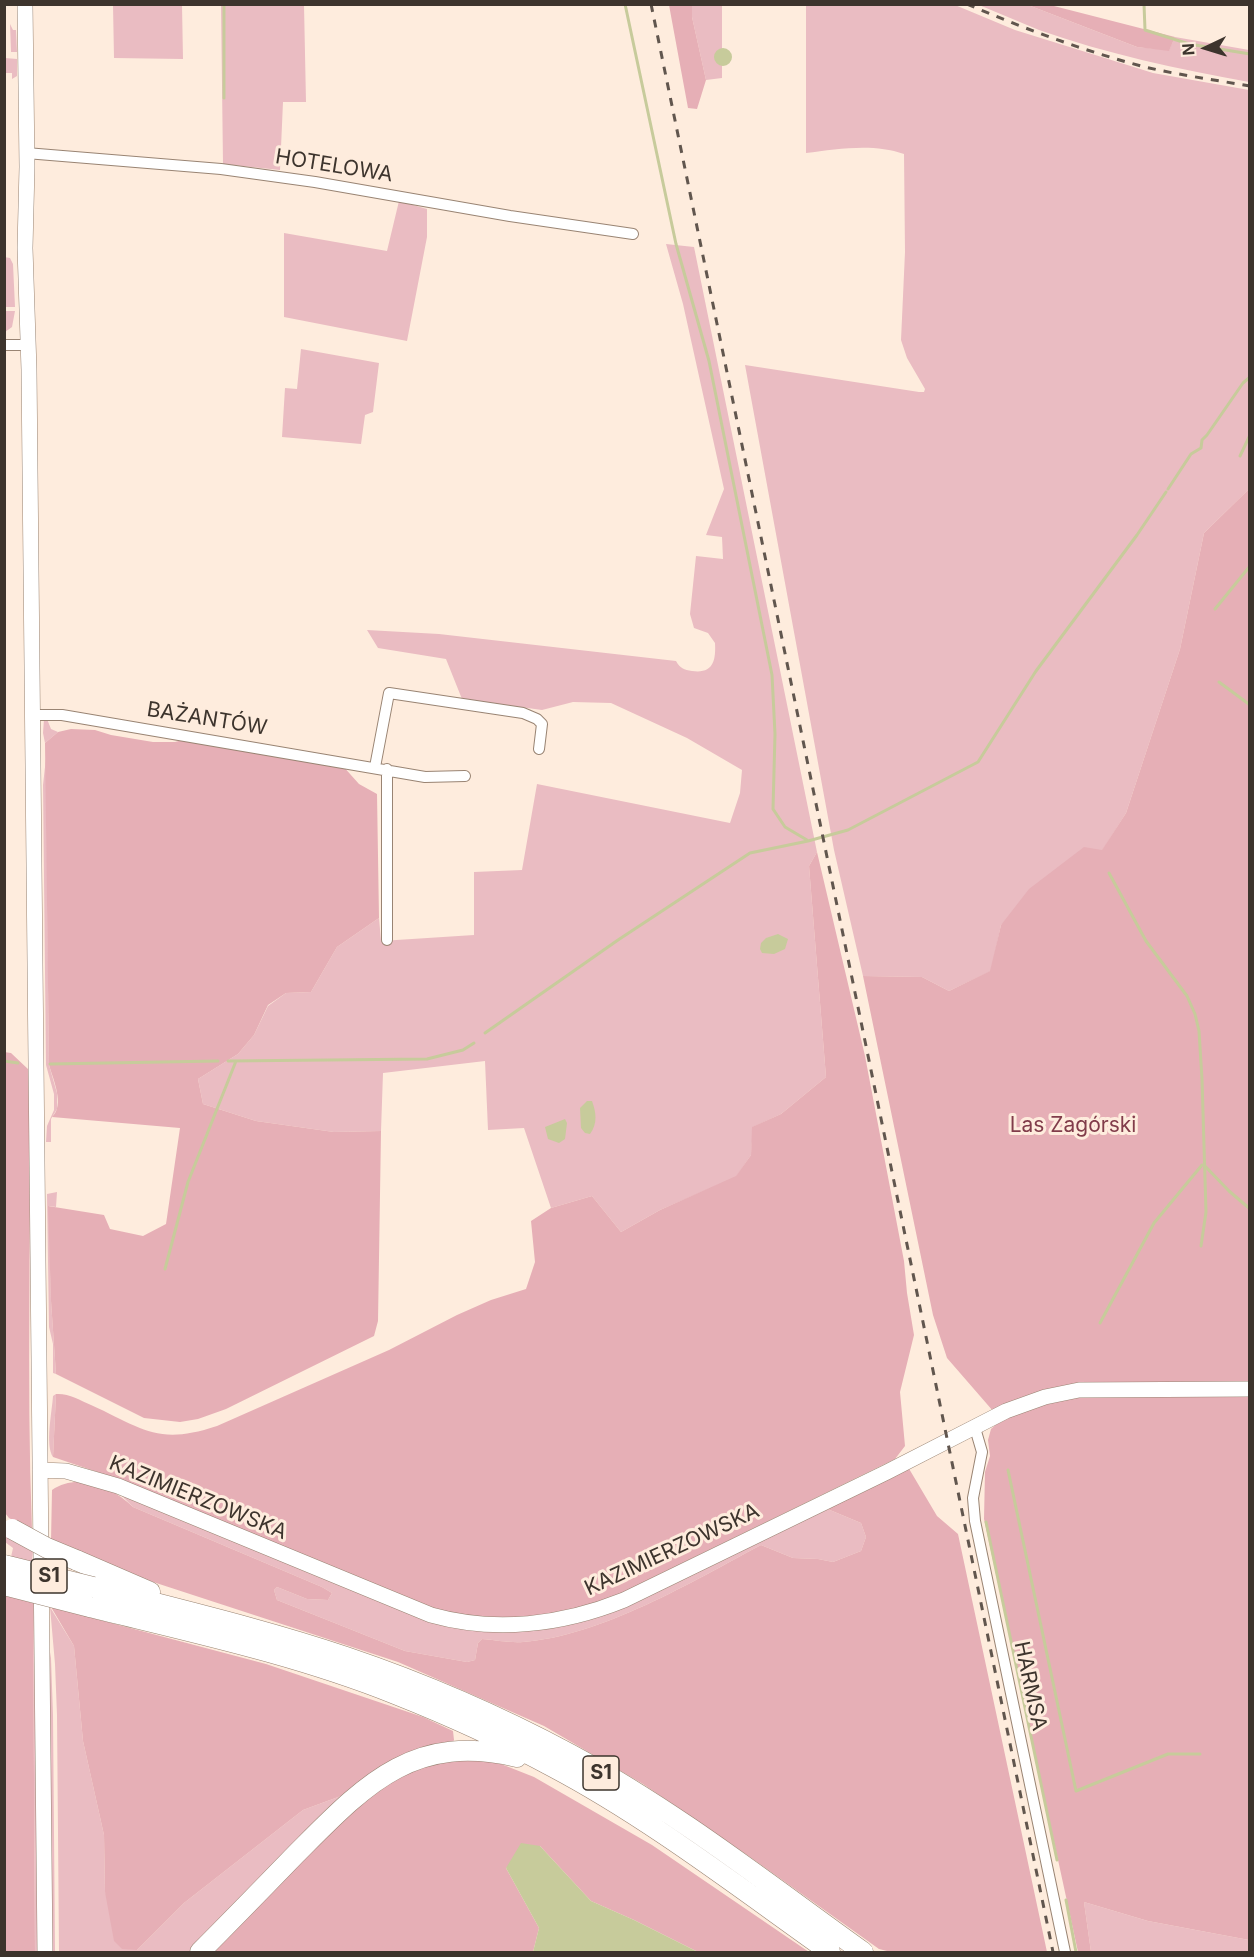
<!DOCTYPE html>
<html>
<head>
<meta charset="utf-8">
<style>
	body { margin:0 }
	#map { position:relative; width:1254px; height:1957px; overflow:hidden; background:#feecdd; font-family:Inter,sans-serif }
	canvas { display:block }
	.frame { position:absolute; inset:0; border:6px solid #3d342d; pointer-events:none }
	.north { position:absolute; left:1176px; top:18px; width:60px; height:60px; -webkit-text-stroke:4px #feecdd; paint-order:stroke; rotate:266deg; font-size:16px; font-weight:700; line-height:24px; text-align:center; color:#3d342d }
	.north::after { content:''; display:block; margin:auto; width:21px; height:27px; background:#3d342d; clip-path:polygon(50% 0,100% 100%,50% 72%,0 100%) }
</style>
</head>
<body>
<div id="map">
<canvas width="1254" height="1957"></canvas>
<div class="frame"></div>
<div class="north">N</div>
</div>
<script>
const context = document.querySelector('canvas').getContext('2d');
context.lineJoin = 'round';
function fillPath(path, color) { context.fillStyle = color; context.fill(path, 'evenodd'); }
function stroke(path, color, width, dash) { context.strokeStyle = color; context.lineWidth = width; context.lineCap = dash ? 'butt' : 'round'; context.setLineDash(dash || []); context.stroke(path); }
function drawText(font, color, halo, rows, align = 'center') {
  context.font = font + ' Inter,sans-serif'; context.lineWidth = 6; context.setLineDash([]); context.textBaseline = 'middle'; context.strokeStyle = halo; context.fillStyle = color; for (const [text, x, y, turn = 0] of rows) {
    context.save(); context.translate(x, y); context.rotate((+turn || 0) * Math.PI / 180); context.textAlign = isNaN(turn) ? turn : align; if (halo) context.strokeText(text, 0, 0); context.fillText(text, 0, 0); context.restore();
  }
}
fillPath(new Path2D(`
	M113,5h69l1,54 -69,-1z
	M221,5h83l2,97h-23l-3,68 -57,-6z
	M692,5h30v73l-16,2 -14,-63z
	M806,5h149l60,25 138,43 96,17v399l-45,44 -24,116 -54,164 -24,38 -101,74 -10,46 -42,20 -27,-14 -59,-1 -29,-126 -89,-485 174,27h5l1,-3 -18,-31 -6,-18 4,-88 -1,-98c-31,-11 -66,-5 -98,-1z
	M979,5h49l109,42 32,3 6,-13 74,13v32c-71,-13 -142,-28 -210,-52 -20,-8 -40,-17 -60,-25z
	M10,24l3,6h3l1,22h-6z
	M5,58l12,1v17l-5,3v-6h-7z
	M399,201l28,8v28l-20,104 -123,-24v-84l103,18z
	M666,244l28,3 123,605 -8,14 17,211 -45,37 -28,13 -2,28 -15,22 -76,33 -39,22 -29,-36 -41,12 -27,-80 -36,2 -3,-69 -102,12 -2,58 -47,1 -78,-11 -53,-17 -5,-25 40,-25 16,-19 14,-29 18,-13 25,-1 26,-45 42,-29 2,23 93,-6v-63l48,-2 15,-86 193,39 10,-30 2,-23 -55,-32 -76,-35 -38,-1 -31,8 -80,-11 -16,-40 -68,-11 -11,-18 72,4 237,27c4,7 8,9 16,10 21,3 24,-10 23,-28l-7,-10 -14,-5 -4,-14 6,-58 27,3 -1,-22 -16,-2 18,-46 -41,-185z
	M4,257l6,1 3,6 2,43h-10z
	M4,311h11l-3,16 -7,5z
	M301,349l78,14 -6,49 -8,3 -4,29 -79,-7 3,-49 12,1z
	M44,719h3l4,10 7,3 -13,11 -2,-10z
	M46,758l3,307 8,28v16l-6,10v23h-5l1,-16 7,-16v-16l-8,-29 -3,-280z
	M57,1192l-1,15 -7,-1 2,95 5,73 -3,-1v-29l-4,-17 -2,-133z
	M56,1394l-3,63c-8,-12 -1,-45 0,-61z
	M121,1495l350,135 20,2 31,-1 303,-123 36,15 5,14 -5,14 -28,11 -15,-3 -25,-1 -32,-13c-69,37 -160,91 -238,97 -13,1 -28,-2 -41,-3l-4,4 -3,17 -8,2 -62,-11 -128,-51 -3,-10 3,-3 30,12 21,1 4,-7 -10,-6 -189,-80z
	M4,1534l29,17 -1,11 -21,-5 2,-9 -8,-6z
	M33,1603l2,1 4,348h-4z
	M50,1607l24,39 9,95 21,94 1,57 32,58 47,-47 119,-93 46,-17 -158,159h-132l-2,-237 -2,-51z
	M47,1634l4,24 2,57 2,237h-5z
	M1084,1902l64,19 101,19v12h-158z`), '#eabcc2');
fillPath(new Path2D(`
	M669,5h23v12l14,63 -9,29 -9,-1z
	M1028,5h22l125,32 -6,14 -32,-4z
	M1249,489v893h-102l-154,29 -46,-53 -14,-43 -70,-339 59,1 27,14 41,-20 11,-46 28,-36 55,-42 18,3 24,-37 54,-164 24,-116z
	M71,729l24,1 16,5 42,7h22l11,-3 156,26 17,19 18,10 2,124 -42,29 -26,45 -25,1 -18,12 -14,30 -16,19 -40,25 5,25 53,17 78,11 47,-1 -3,190 -4,15 -148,73 -28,10 -18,3 -36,-4 -88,-44 -5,-73 -3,-95 56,9 6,14 33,7 23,-12 14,-96 -128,-11c13,-12 1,-38 -3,-52l-4,-322 13,-11z
	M817,852l48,204 39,205 3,32 7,42 -14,57 5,54 -10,13 -290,142 -28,9 -64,9 -63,-5 -42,-14 -293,-122 -62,-21 3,-63c12,-1 24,6 35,11 51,23 66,41 126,21l172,-76 68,-35 34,-15 35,-11 9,-27 -4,-41 20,-13 41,-12 29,36 39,-22 76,-34 15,-21 1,-28 29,-13 45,-37 -17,-211z
	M4,1052l7,1 18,17c3,153 -3,307 3,460l-23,-12 -4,-5z
	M1249,1396v544l-101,-19 -64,-19 7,50h-13l-94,-433 1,-47 5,-16 -2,-16 3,-11 9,-8 33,-14 48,-10z
	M908,1467l29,49 21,18 89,418h-156l-12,-3 -129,-92 -107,-73 -99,-58 -146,-64 -251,-82 -96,-39 1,-51c25,-18 61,-3 81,17l189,80 10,6 -4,7 -21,-1 -30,-12 -3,3 3,10 128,51 62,11 8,-2 3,-17 4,-4c13,1 28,4 41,3 78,-6 169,-60 238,-97l32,13 25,1 15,3 28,-11 5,-14 -5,-14 -36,-15z
	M5,1595l28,8 2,349h-30z
	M51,1607l215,57 157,53 30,14 1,9 -3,5 -102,48 -46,17 -119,93 -47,47 -15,-1 -8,-8 -9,-49 -1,-57 -21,-94 -9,-95z
	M468,1758l28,4 38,15 118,68 157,107h-111l-64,-32 -43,-19 -51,-55 -34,22 33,60 -6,24h-325l158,-157 49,-28z`), '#e6afb6');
fillPath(new Path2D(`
	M714 57a9 9 0 1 1 18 0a9 9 0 1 1-18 0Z
	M778,934l10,5 -3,10 -11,5 -12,-1 -2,-4 1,-6 5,-5z
	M587,1101h5c4,11 6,22 -2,33l-5,-1 -4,-5 -1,-20z
	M565,1119l2,4 -2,16 -6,4 -11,-4 -3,-12z
	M521,1843l19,3 51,55 43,19 64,32h-165l6,-24 -33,-60z`), '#c7cb9b');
stroke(new Path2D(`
	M224,4v94
	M625,4l51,240 33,117 63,314 3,59 -2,75 12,18 22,13
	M1144,4l1,26 44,14 61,10
	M1240,456l10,-21
	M1168,489l23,-35 10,-6 1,-8 5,-5 36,-52 7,-6
	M1215,609l35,-43
	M1219,682l31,23
	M1109,873l37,68 41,55 8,18 4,17 3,48 4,133 -5,34
	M485,1033l133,-93 132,-87 58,-12 40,-11 130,-68 58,-91 101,-136 29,-43
	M4,1061l14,2
	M228,1061l199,-2 36,-9 11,-7
	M50,1064l168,-3
	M1204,1165l25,26 21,18
	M165,1269l23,-87 48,-121
	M1100,1323l54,-100 48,-58
	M1008,1470l68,321 92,-37h32
	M986,1522l71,338
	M1066,1900l10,52`), '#c7cb9b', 3);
const street = new Path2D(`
	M26,153l195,16 94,13 195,34 123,18
	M4,345h23
	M32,715h30l363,62 40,-1
	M375,767l14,-74 134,20 14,6 5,5 -3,25
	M387,769v171
	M975,1428l7,24 -9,46 2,23 90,431`);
const secondary = new Path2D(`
	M25,4l2,163 -2,81 4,122 16,1582
	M40,1470l26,1 52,15 313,129c64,18 131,10 193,-15l263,-128 119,-61 39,-14 34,-7 171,-1`);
const highway = new Path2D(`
	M76,1560l74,32
	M93,1587c84,22 170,42 253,70 77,26 153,59 224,97 104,56 198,130 293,198
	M90,1607c101,25 208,48 305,87 53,21 106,45 156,72 97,51 190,123 279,186
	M200,1952c32,-32 64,-65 96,-98 68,-68 116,-122 221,-97`);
stroke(street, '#998473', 12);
stroke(secondary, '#998473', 16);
stroke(highway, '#998473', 21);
stroke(street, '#fff', 10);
stroke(secondary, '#fff', 15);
stroke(highway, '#fff', 20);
stroke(new Path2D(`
	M651,4l402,1948
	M967,4c58,25 117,47 178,63 34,8 70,13 105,19`), '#61564e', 3, [8, 8]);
const highwayBridge = new Path2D(`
	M12,1529l35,19 29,12
	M4,1565l89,22
	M4,1585l86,22`);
stroke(highwayBridge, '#998473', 21, []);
stroke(highwayBridge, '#fff', 20);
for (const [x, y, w] of [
	[49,1576,36],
	[601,1773,36]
]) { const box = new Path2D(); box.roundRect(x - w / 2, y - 17, w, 34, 4.5); context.fillStyle = '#feecdd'; context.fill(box); stroke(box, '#3d342d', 1.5); }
drawText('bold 20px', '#3d342d', null, [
	["S1",49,1576],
	["S1",601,1773]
]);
drawText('21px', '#3d342d', '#feecdd', [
	["HOTELOWA",334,166,9],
	["BAŻANTÓW",207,719,9],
	["KAZIMIERZOWSKA",198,1498,22],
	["KAZIMIERZOWSKA",672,1550,-25],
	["HARMSA",1030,1686,78]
]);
drawText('21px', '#813c4a', '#feecdd', [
	["Las Zagórski",1073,1126]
]);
</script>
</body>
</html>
